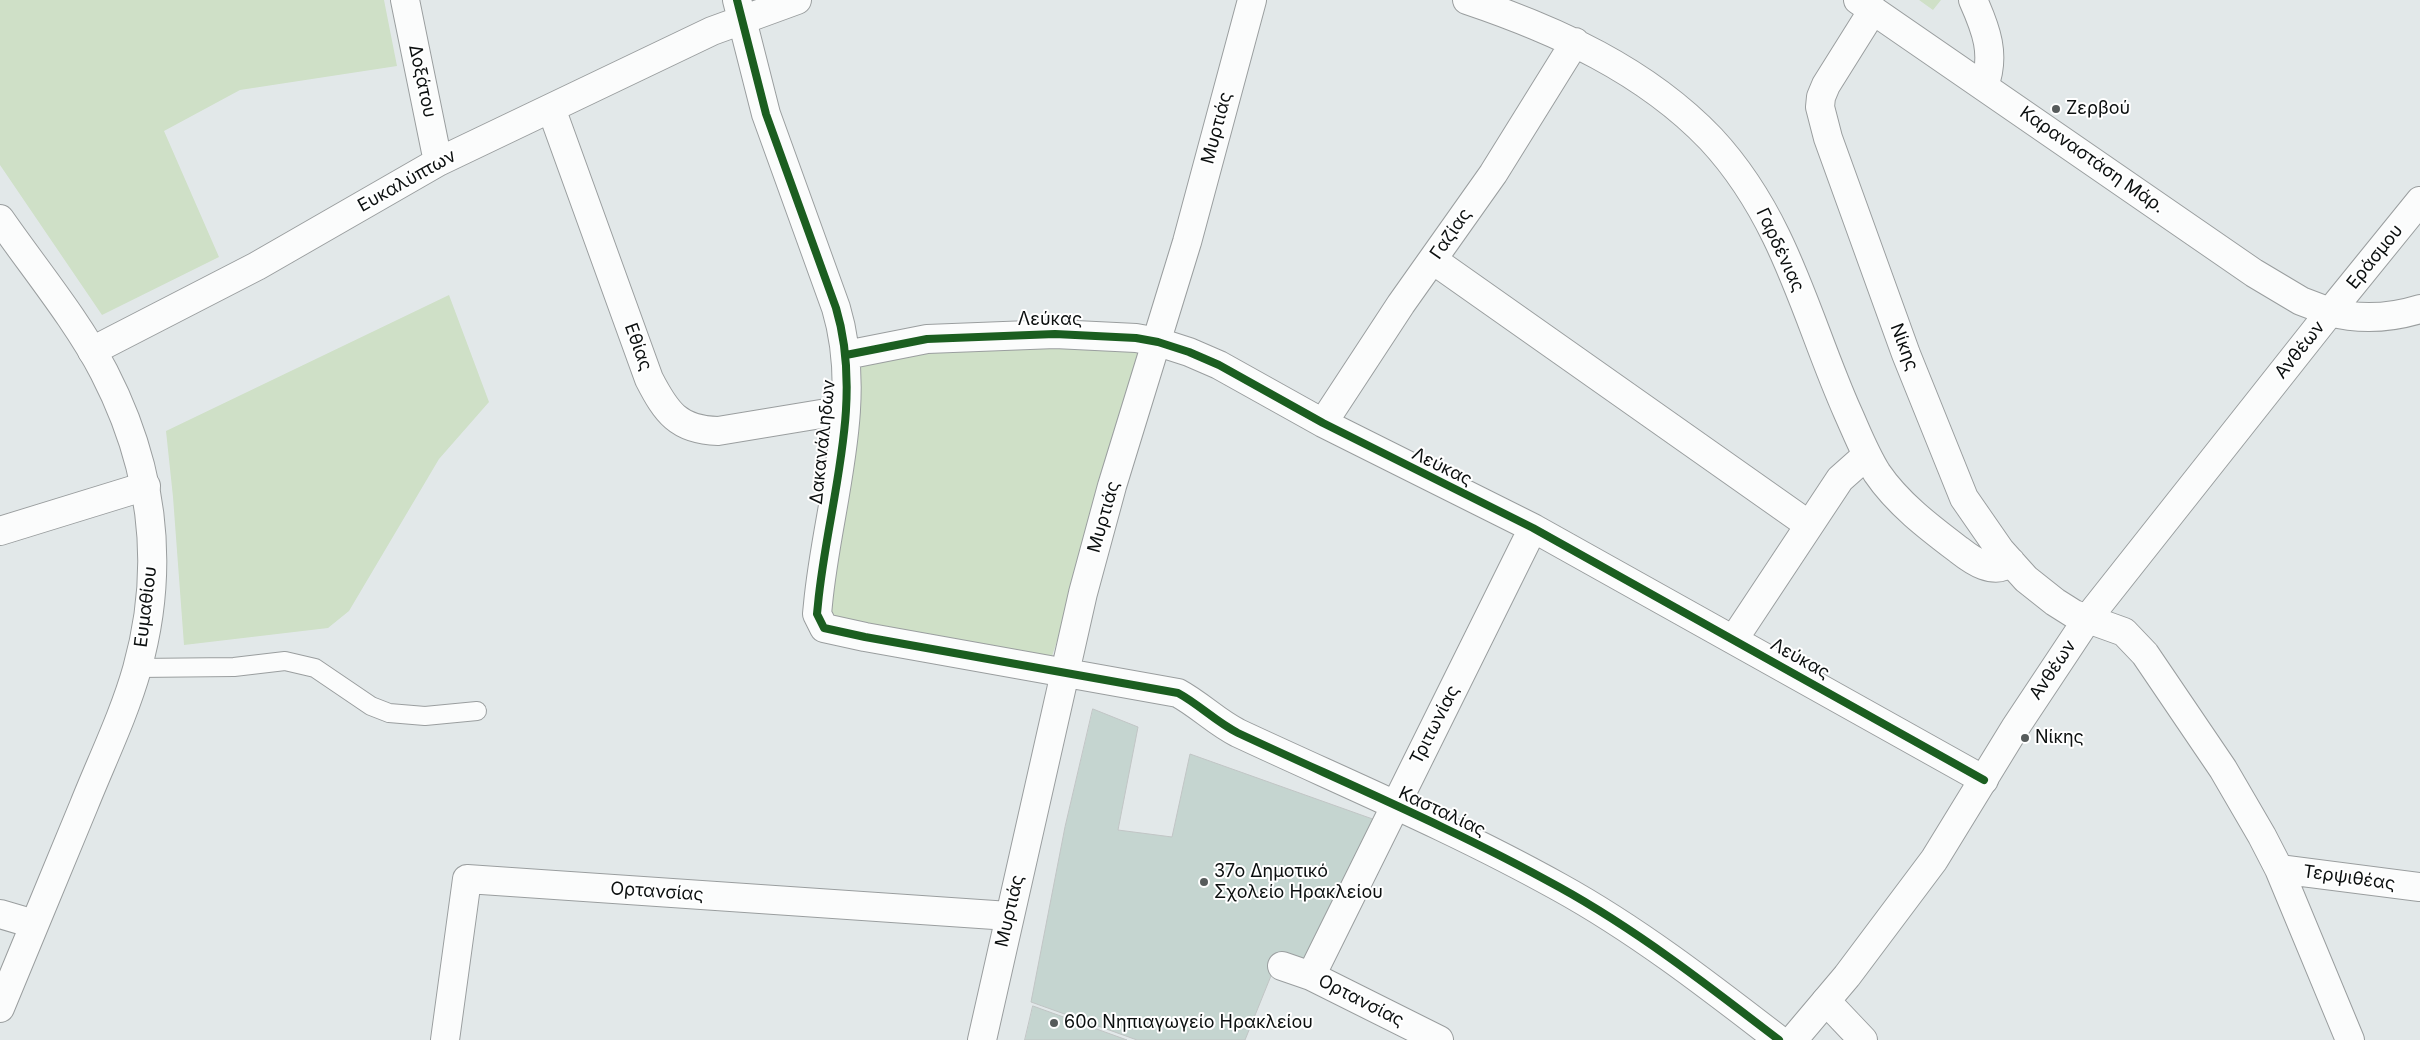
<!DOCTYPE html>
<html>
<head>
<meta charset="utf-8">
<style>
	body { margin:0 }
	canvas { display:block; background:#e2e8e9 }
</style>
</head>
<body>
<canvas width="2420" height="1040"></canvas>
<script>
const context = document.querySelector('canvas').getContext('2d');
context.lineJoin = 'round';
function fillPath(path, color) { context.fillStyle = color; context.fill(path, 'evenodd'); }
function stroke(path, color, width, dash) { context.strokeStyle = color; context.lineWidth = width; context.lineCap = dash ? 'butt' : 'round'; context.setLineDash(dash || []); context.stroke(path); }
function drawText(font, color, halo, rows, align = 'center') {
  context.font = font + ' Inter,sans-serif'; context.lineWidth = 4; context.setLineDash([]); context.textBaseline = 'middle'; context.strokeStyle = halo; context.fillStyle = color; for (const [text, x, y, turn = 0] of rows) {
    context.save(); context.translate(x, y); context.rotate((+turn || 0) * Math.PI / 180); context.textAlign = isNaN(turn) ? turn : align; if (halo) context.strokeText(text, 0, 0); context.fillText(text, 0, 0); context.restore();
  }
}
fillPath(new Path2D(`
	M0,0h384l13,66 -157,24 -76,41 55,126 -117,58 -102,-150z
	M1919,0h22l-8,10z
	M449,295l40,107 -50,57 -90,152 -21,17 -144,17 -11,-148 -7,-66z
	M1158,342l-106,314 -232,-33 26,-268z`), '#cfe0c7');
const building = new Path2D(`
	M1093,709l45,18 -20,103 54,7 18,-83 191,68 -73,149 -31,-10 -32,79h-108l-106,-38 34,-175z
	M1033,1006l94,34h-102z`);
fillPath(building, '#c5d5d0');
stroke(building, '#c1c5c5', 1);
const service = new Path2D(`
	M137,668l97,-1 51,-6 30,7 56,38 18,7 36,3 52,-5`);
const minor = new Path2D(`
	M405,0l33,162
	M737,0l29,114 70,194c29,96 -9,199 -18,296l-1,10 7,14 41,9 313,56c22,12 38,29 60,40 107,50 217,96 321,154 78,43 150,99 220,153
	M1467,0c89,30 178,70 244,139 26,28 48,62 65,97 28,57 46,119 72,177 9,20 17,41 29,60 21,31 53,55 82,77 14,11 35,26 52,12
	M1973,0c13,29 23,55 11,86
	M1873,10l-47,75 -5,12 -1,10 8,31 78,216 58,144 36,52 26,29 29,23 19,12 50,18 21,22 78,115 39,67 17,33 71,171
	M551,108l98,271c17,33 29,51 69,52l127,-21
	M2420,201l-90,111c30,8 61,6 90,-3
	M1433,260l376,265
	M92,351l165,-85 181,-104 274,-131 85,-31
	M846,355l81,-16 128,-5 81,4 22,4 31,10 30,13 104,58 210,105 451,252
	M1323,423l78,-119 92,-130 82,-132
	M0,531l146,-45
	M1734,639l106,-160 27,-24
	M2279,869l141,18
	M0,914l34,10
	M1282,966l29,10 128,64
	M1311,976l222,-448
	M1826,1001l37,39
	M445,1040l22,-161 542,37
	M982,1040l101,-447 29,-107 75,-244 65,-242`);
const tertiary = new Path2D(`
	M0,219c34,49 77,101 104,153 49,95 62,194 33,297 -13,46 -35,91 -53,136 -28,68 -56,135 -84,203
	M1793,1040l54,-64 87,-116 81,-132 73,-110 242,-306 -29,-11 -47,-28 -396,-273`);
stroke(service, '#9a9e9f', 20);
stroke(minor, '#9a9e9f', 30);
stroke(tertiary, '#9a9e9f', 30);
stroke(service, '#fbfcfc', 18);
stroke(minor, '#fbfcfc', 28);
stroke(tertiary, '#fbfcfc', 28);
stroke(new Path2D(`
	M737,0l29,114 70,194c29,96 -9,199 -18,296l-1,10 7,14 41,9 313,56c22,12 38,29 60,40 107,50 217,96 321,154 78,43 150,99 220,153
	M846,355l81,-16 128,-5 81,4 22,4 31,10 30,13 104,58 210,105 451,252`), '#1b5e20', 8);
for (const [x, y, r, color] of [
	[2056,109,5,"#565b5b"],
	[2025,738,5,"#565b5b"],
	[1204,882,5,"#565b5b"],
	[1054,1023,5,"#565b5b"]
]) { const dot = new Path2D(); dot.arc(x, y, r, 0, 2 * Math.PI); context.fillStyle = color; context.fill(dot); stroke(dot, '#fff', 2); }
drawText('18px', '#0b0f0f', '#fff', [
	["Δοξάτου",422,81,78],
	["Μυρτιάς",1217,128,-75],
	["Καραναστάση Μάρ.",2092,160,35],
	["Ευκαλύπτων",407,181,-29],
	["Γαζίας",1451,234,-55],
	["Γαρδένιας",1780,250,65],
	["Εράσμου",2375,257,-51],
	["Λεύκας",1050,320],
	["Εθίας",638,347,70],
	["Νίκης",1904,347,69],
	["Ανθέων",2300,350,-51],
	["Δακανάληδων",823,442,-84],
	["Λεύκας",1442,467,26],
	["Μυρτιάς",1104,517,-74],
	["Ευμαθίου",146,607,-83],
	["Λεύκας",1800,659,29],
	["Ανθέων",2053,670,-56],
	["Τριτωνίας",1435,725,-63],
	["Κασταλίας",1442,812,25],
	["Τερψιθέας",2349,878,8],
	["Ορτανσίας",657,892,4],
	["Μυρτιάς",1010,911,-77],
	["Ορτανσίας",1361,1001,27]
]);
drawText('18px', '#0b0f0f', '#fff', [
	["Ζερβού",2066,109],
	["Νίκης",2035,738],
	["37ο Δημοτικό",1214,872],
	["Σχολείο Ηρακλείου",1214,893],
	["60ο Νηπιαγωγείο Ηρακλείου",1064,1023]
], 'left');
</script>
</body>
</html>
